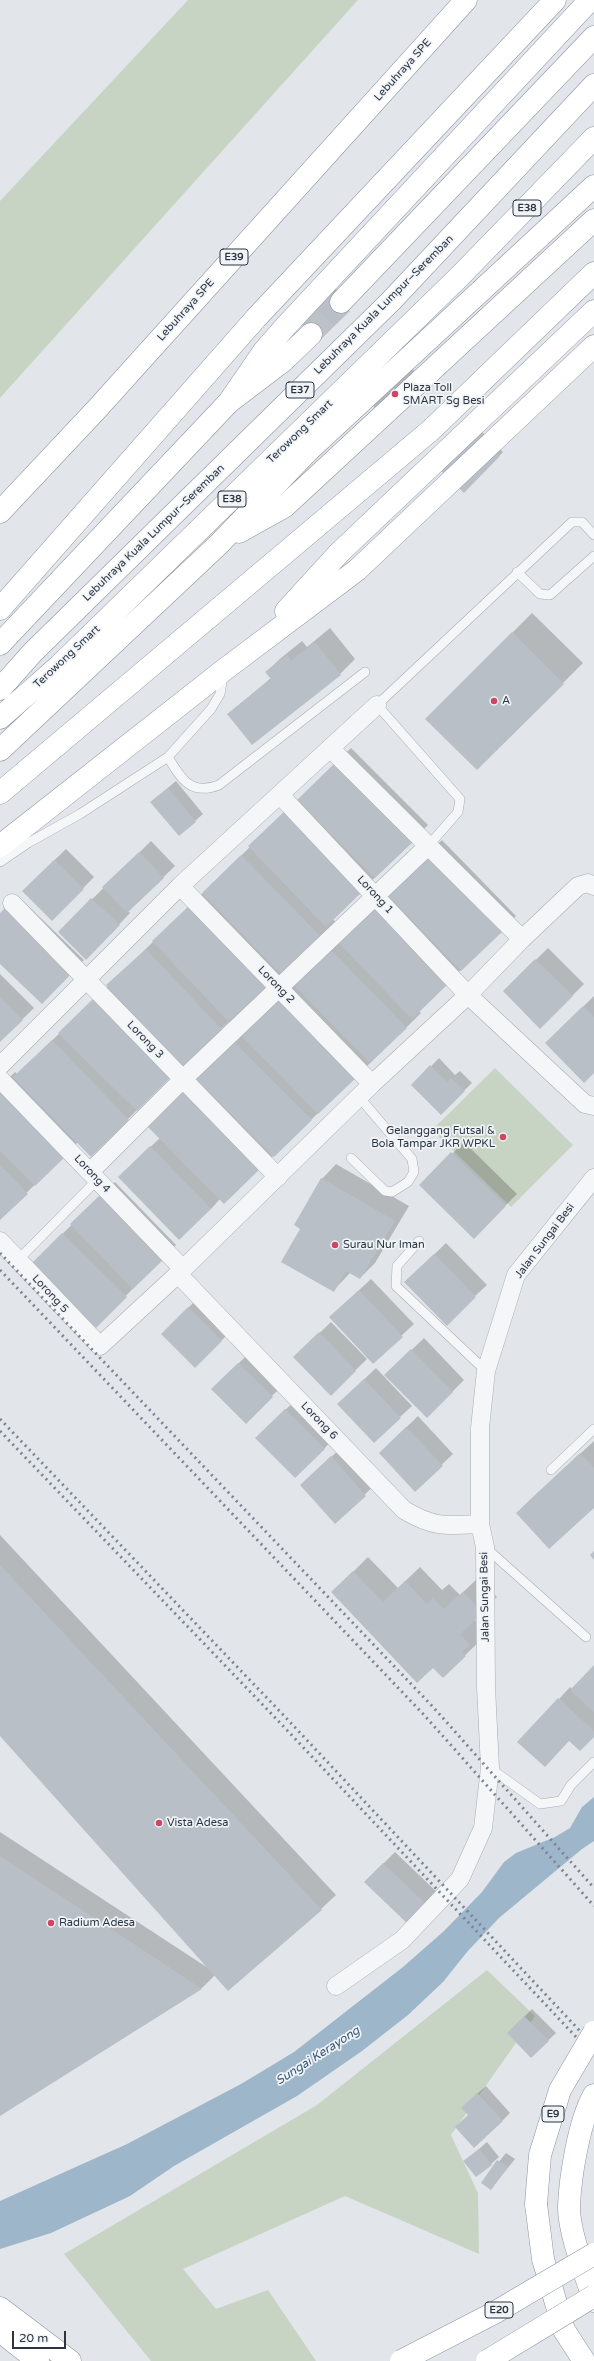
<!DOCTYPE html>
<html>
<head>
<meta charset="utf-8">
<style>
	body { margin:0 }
	#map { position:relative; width:594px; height:2361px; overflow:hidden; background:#e2e6ea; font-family:"Varela Round",sans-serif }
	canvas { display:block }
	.scale { position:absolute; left:12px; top:2331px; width:54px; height:18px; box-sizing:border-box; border:2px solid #2a3442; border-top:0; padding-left:5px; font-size:12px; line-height:14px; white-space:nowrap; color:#2a3442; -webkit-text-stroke:3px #f1f4f7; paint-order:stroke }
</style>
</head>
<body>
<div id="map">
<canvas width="594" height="2361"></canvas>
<div class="scale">20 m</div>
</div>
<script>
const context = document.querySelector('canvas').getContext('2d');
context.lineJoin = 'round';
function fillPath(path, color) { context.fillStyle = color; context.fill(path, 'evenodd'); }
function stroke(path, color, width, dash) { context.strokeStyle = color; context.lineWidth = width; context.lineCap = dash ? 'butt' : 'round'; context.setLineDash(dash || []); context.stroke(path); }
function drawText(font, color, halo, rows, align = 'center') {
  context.font = font + ' "Varela Round",sans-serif'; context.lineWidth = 3.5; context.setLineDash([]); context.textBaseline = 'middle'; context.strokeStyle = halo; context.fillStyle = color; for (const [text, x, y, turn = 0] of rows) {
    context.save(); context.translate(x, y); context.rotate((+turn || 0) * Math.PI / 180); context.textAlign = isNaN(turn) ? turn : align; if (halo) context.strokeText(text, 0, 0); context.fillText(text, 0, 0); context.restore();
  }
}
fillPath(new Path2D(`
	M188,0h170l-358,398v-197z
	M495,1068l78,77 -62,62 -79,-77z
	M487,1970l48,46 -84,119 27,58 1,61 -134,-58 -162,73 33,40 52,-19 48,71h-165l-87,-107 253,-149z`), '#c8d4c3');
fillPath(new Path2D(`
	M594,1797v44l-12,8 -83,69 -32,34 -24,30 -35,33 -46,36 -65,45 -123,70 -44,30 -79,37 -51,16v-48l127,-57 114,-60 53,-32 109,-85 41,-36 38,-39 22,-30 12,-9 39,-16 15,-9 12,-21z`), '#9db6ca');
fillPath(new Path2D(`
	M333,286l20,20 -35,34z
	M407,362l20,24 -40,35 -21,-23z
	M478,428l25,24 -39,40z
	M532,613l51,50 -106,106 -51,-50z
	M330,628l25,31 -15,15 -88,70 -24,-30 43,-36 -5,-6 15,-14 21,-17 5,6z
	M351,748l77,77 -95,94 3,4 -154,142 -91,91 -13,-14 -78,77v-132l15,-15 2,2 47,-45z
	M176,781l27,33 -8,7 -44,-19z
	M442,840l74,76 -97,95 2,2 -64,63 -133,127 -4,-4 -9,10 -81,-43 30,-28 -14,-14z
	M151,841l24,25 -47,45 2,2 -44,46 -27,-27z
	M66,849l28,28 -42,43 -29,-29z
	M18,896l66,64 -42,43 -42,-41v-48z
	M548,948l36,36 -44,44 -36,-37z
	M0,974l34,34 -34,33z
	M594,996v76l-48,-29z
	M439,1058l16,17 5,-4 12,12 -31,30 -28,-28z
	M464,1142l53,52 -43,43 -53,-52z
	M336,1164l73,42 -34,57 -15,15 -10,-5 -17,18 -31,-63 20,-49z
	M115,1182l61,63 -80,81 -64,-62z
	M446,1243l41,42 -12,11 -58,-25z
	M371,1279l43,45 -41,38 -31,-56z
	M200,1296l33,33 -38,38 -33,-33z
	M331,1322l36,37 -36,35 -25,-48z
	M424,1338l40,42 -37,37 -41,-42z
	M250,1352l33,33 -37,37 -33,-33z
	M376,1368l36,38 -12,11 -50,-24z
	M298,1398l37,39 -11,12 -56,-23z
	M418,1416l35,38 -38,36 -24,-48z
	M594,1441v65l-77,7 15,-15z
	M343,1446l34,37 -42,39 -34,-37z
	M0,1535l336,360 -15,14 -106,66 -13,13 -202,127v-283l208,136 -208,-233z
	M368,1557l30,31 22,-21 22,23 7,-6 11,11 18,-17 19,19 -23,22 10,11 -8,7 4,4 -37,35 -96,-98z
	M594,1666v70l-35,-37 11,-12 2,2z
	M395,1852l46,44 -30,30 -46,-44z
	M532,2009l24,24 -25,24 -23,-24z
	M486,2086l24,27 -8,8 -33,-6 1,-15z
	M487,2142l12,15 -8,7 -26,-3z
	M506,2153l9,6 -24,30 -9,-6z`), '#0003');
fillPath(new Path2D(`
	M329,289l21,22 -32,31 -21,-22z
	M474,431l26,25 -36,37 -26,-25z
	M512,632l52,52 -87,86 -52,-51z
	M315,642l26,33 -89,70 -25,-31 44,-35 -6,-7 22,-17 4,6z
	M336,762l78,79 -39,37 -78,-78z
	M168,788l28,34 -17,14 -29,-34z
	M286,810l77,81 -37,36 -78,-81z
	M139,852l25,26 -37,35 -25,-26z
	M427,854l75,78 -41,39 -75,-78z
	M241,855l81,83 -39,38 -81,-83z
	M54,860l30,29 -32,32 -30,-30z
	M91,898l29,27 -34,35 -28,-28z
	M192,903l78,83 -40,37 -78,-82z
	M375,903l75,79 -38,37 -76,-79z
	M6,907l67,65 -31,32 -42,-40v-51z
	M146,949l77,82 -40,36 -77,-82z
	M330,949l77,79 -37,35 -77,-79z
	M535,959l38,37 -33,33 -37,-38z
	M97,995l78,78 -38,38 -79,-78z
	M277,995l80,82 -39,37 -80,-82z
	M0,997l23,23 -23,22z
	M583,1006l11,11v56l-10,10 -39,-40z
	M52,1040l77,80 -38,37 -78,-80z
	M232,1040l80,80 -38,37 -80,-80z
	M430,1065l17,17 4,-4 14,13 -24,24 -30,-30z
	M0,1086l68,68 -33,32 -35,-35z
	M184,1086l79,80 -39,38 -79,-80z
	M150,1146l61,63 -32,31 -61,-63z
	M451,1152l55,54 -32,33 -55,-54z
	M0,1165l28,29 -28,26z
	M321,1178l74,43 -35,58 -14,-8 -12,21 -53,-30 19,-33 -6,-4z
	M103,1192l63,65 -33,32 -63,-65z
	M62,1233l65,64 -31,31 -65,-64z
	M434,1254l42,43 -29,29 -43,-44z
	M359,1290l44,47 -30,27 -44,-47z
	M188,1307l34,34 -27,27 -34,-34z
	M319,1332l37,39 -25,25 -38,-39z
	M411,1349l42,43 -26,26 -43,-43z
	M238,1363l35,34 -27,27 -35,-35z
	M364,1379l37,39 -27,25 -37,-39z
	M285,1409l40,40 -30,29 -40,-40z
	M406,1427l37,39 -28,26 -36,-39z
	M580,1453l14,15v40l-45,41 -33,-36z
	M331,1456l35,40 -31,28 -35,-39z
	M594,1551v9l-4,-5z
	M0,1565l322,345 -94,81 -228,-255z
	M353,1571l30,31 22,-21 22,23 6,-6 11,11 19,-17 20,21 -23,21 10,11 -8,7 4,4 -23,22 -10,-10 -16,15 -86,-91z
	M594,1665v47l-24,-22z
	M558,1698l36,33v6l-14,14 -11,-10 -24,26 -28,-25z
	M0,1856l202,133 -202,127z
	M383,1863l47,45 -19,19 -47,-45z
	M524,2016l25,25 -18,17 -24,-25z
	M477,2093l26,28 -29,27 -19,-21 13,-12 -7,-7z
	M479,2149l13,16 -16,12 -13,-16z
	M497,2160l11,7 -17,23 -10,-7z`), '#b9bfc7');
stroke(new Path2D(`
	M311,334l30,-32`), '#bdc2c8', 22, [22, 11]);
const lane = new Path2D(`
	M517,572l23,22 10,1 44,-39
	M168,757c13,22 23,39 51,28l146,-113
	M429,845l29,-33 2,-13 -83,-94 195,-183h10l12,13
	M0,862l28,-19 52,-29 88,-57 43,-48 9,-15 3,-18
	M351,1158l34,33 7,1 16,-10 6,-10 -2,-13 -53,-62
	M419,1241l-22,25 -1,20 90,85
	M18,1260l79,-80
	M551,1470l43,-41
	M485,1547l101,90
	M490,1768l50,36 21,-3 10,-16 23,-23`);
const street = new Path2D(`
	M330,748l192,191
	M280,795l188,200 117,109 9,2
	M180,886l192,198
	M12,903l266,274
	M0,1066l180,-180 197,-181
	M0,1079l183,190
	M90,1172l93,-93 246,-234
	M0,1241l100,105 78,-72 194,-190 96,-89 54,-56 56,-53 10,-3 6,3
	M178,1274l226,236c30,18 43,16 76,14
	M336,1986l66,-46 58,-61 23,-51 7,-60 -4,-81 -1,-140 -5,-23v-96l6,-57 30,-96 78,-97`);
const highway = new Path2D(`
	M341,302l253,-265
	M229,402l35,-51 21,-24 305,-327
	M0,512l96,-102 370,-410
	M239,532l45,-25 310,-287
	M0,609l256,-291 299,-318
	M286,611l53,-58 255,-242
	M0,644l229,-242 54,-41 28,-27
	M0,689l33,-37 358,-351 203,-216
	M0,718l59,-52 401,-390 134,-138
	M0,750l219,-206 90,-94 285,-264
	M0,793l431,-363 163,-157
	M0,846l224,-176 133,-100 237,-224
	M594,2095c-15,26 -24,82 -25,112 0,27 17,68 25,94
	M536,2204l7,55 21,71 20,31
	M0,2308l70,53
	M0,2331l38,30`);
stroke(lane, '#a7adb4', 10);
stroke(street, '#a7adb4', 19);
stroke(highway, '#8994a1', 23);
stroke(lane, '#f4f6f8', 9);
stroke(street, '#f4f6f8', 18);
stroke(highway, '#fff', 22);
stroke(new Path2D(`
	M0,1253l434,455 160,180
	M0,1270l425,446 169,190
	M0,1419l289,302 305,325
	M0,1431l285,297 309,328`), '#7b8694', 3, [2, 4]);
const highwayBridge = new Path2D(`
	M536,2204l4,-49 20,-65 34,-58
	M401,2361l93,-48 100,-59
	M487,2361l107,-65`);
stroke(highwayBridge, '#8994a1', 23, []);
stroke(highwayBridge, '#fff', 22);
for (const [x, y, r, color] of [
	[395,394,4,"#cf4665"],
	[494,701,4,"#cf4665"],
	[503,1137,4,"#cf4665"],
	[335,1245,4,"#cf4665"],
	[159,1823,4,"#cf4665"],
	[51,1923,4,"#cf4665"]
]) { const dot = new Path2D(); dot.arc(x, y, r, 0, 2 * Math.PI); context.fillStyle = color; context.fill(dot); stroke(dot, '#f1f4f7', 1.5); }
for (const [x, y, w] of [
	[527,208,28],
	[234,257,28],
	[300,390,28],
	[232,499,28],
	[553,2114,22],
	[499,2310,28]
]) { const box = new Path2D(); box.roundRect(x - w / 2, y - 8, w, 16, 3); context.fillStyle = '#f1f4f7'; context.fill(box); stroke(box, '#2a3442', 1); }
drawText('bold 10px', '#2a3442', null, [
	["E38",527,208],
	["E39",234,257],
	["E37",300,390],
	["E38",232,499],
	["E9",553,2114],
	["E20",499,2310]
]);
drawText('11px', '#2a3442', '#f1f4f7', [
	["Lebuhraya SPE",403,70,-48],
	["Lebuhraya Kuala Lumpur–Seremban",384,305,-45],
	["Lebuhraya SPE",186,310,-48],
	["Terowong Smart",300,432,-44],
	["Lebuhraya Kuala Lumpur–Seremban",154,533,-44],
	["Terowong Smart",67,657,-43],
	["Lorong 1",375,895,47],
	["Lorong 2",276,985,46],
	["Lorong 3",145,1040,46],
	["Lorong 4",92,1174,47],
	["Jalan Sungai Besi",545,1241,-53],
	["Lorong 5",50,1294,47],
	["Lorong 6",319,1421,46],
	["Jalan Sungai Besi",485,1597,-91]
]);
drawText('11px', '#2a3442', '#f1f4f7', [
	["Plaza Toll",403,388],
	["SMART Sg Besi",403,401],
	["A",502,701],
	["Gelanggang Futsal &",495,1131,"right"],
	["Bola Tampar JKR WPKL",495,1144,"right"],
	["Surau Nur Iman",343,1245],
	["Vista Adesa",167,1823],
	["Radium Adesa",59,1923]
], 'left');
drawText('italic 12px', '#335677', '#f1f4f7', [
	["Sungai Kerayong",318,2056,-33]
]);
</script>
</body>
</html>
